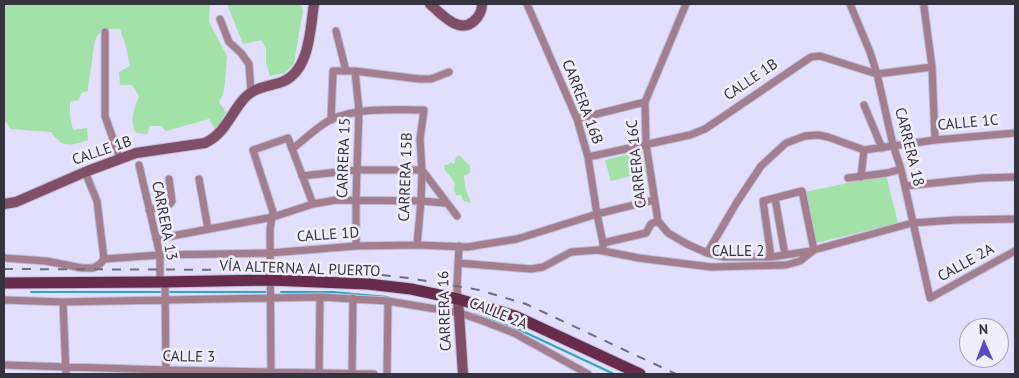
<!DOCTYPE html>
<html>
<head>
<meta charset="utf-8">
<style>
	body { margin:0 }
	#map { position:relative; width:1019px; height:378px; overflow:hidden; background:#e2dffc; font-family:"PT Sans",sans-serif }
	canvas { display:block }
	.frame { position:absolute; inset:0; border:5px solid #34333e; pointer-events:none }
	.north { position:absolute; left:959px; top:318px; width:50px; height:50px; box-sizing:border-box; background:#f0eefa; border:1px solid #a5a3af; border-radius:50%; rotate:358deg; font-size:14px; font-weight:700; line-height:20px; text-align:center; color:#34333e }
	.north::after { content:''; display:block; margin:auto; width:18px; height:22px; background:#584bc3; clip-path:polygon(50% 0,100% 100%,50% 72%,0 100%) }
</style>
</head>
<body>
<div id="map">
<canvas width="1019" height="378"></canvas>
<div class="frame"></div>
<div class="north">N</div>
</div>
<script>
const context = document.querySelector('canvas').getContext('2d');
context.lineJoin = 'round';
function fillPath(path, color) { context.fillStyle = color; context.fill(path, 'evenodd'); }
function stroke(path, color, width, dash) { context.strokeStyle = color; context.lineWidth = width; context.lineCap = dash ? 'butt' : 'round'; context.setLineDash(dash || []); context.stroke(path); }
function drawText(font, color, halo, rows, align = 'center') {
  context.font = font + ' "PT Sans",sans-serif'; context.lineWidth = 5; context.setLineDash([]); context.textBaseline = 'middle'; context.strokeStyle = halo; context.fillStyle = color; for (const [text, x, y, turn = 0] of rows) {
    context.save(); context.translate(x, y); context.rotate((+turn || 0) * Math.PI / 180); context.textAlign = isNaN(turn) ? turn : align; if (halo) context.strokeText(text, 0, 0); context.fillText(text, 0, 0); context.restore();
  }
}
fillPath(new Path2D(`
	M4,4h206l-1,18 18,34 -2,27 -2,11 -4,8 7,10 -10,19 -7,-12 -43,12 -5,-5h-12l-1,8 -12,-1c-7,-12 -2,-24 3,-37l-7,-11h-12l-1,-13 11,-6 -4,-19 -6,-18c-31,-3 -24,17 -29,38 -1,9 -3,15 -3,24l-7,2 -2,7 -9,2v14l3,14 14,-2 1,12c-17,6 -26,8 -37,-8l-41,-3 -4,-7 -2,-1z
	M227,4h74l2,7 -9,52 -9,10 -15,3 -4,-13v-15l-5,-8 -18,4z
	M641,151l5,21 -35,9 -6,-21z
	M459,155l11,11v7l-6,3 1,11 6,16c-6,-1 -9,-2 -10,-8h-5l-2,-5 1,-7 -10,-13 -1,-5h4l3,-3 3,2 2,-7z
	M886,175l12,48 -82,20 -11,-51z`), '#a2e1a8');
stroke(new Path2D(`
	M31,292h236
	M281,292h52l55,5
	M474,314l46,16 94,44`), '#2ea5c4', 2);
const street = new Path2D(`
	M527,4l50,115 11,38 9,57 6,29v8
	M686,4l-41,98 1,42 12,77 10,12 19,11 20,9 17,4h47l40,-6
	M850,4l20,48 7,22 16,71 8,24 29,129 85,-47
	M924,7l8,60 3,73
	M220,19l9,23 12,11 8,11 2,28
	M336,31l10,40
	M105,32v84l15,43
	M355,71l4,40 -3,88v47
	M864,105l18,43
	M577,119l68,-17
	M331,120l2,-49h22l64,8h12l18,-7
	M292,149c11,-8 27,-24 40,-30 29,-12 61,-9 92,-9l-4,29 2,31 -1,31 -4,44
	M588,157l102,-22 15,-6 106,-72 9,-1 57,18 55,-7
	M139,165l21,90v27
	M85,172l12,29 7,58
	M302,176l55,-6h65l35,46
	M861,177l3,-27
	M848,178l39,-5 14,-4
	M199,179l9,50
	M905,186l77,-8 33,-1
	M775,198l10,57
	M149,210l21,-6 2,-3 -3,-22
	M156,239l117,-22 40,-13 23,-4 85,1 24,2
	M603,243l43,-10 5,-9 7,-3
	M707,253l30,-51 24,-36 25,-23 19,-7 13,-1 10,2 36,13 71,-10 80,-7
	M771,257l-8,-56 39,-10 12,59
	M4,258l42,3 36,7h11l7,-4 4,-5 56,-4 110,-2 86,-7 61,-1 50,2 50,-8 80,-25 57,-14
	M458,263l73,6 12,-2 28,-15 27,-2 41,8 72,9 75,-2 14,-4 14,-11 98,-27 43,-3 60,-1
	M165,282l1,92
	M458,299l-1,-13 2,-40
	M4,300l59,2 257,-5 68,4 72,12 23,8 31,12 74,41
	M63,302l3,72
	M4,365l162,5 208,4
	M319,373l1,-76
	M271,374l-1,-145 3,-17 -20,-62 35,-12 25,66
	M352,374l1,-76
	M387,374l1,-73`);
const secondary = new Path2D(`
	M430,4c10,9 29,31 44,17 5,-4 8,-11 8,-17
	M4,204l12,-2 69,-30 51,-19 69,-10c20,-10 24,-26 37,-42 10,-13 23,-14 37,-18 31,-9 31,-53 35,-79
	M458,299l5,75`);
const primary = new Path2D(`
	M4,283l156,-1 110,-2 98,4 43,5 47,10 57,17 125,58`);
stroke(street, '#bfbdd6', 9);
stroke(secondary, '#bfbdd6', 12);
stroke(primary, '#bfbdd6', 13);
stroke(street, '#a27e8f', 7);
stroke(secondary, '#804f67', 10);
stroke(primary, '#672c4b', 11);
stroke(new Path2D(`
	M4,269l282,1 69,2 53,6 71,12 47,14 150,70`), '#6f6e7f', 2, [9, 9]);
drawText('15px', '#34333e', '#f0eefa', [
	["CALLE 1B",751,80,-34],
	["CARRERA 16B",582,102,69],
	["CALLE 1C",968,123,-5],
	["CARRERA 18",909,147,76],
	["CALLE 1B",102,151,-19],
	["CARRERA 15",344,158,-88],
	["CARRERA 16C",637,164,-96],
	["CARRERA 15B",406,177,-88],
	["CARRERA 13",164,221,79],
	["CALLE 1D",328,235,-4],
	["CALLE 2",738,252],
	["CALLE 2A",966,263,-29],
	["VÍA ALTERNA AL PUERTO",300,269,2],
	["CARRERA 16",445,311,-92],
	["CALLE 2A",498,314,22],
	["CALLE 3",189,357,1]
]);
</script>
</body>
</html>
